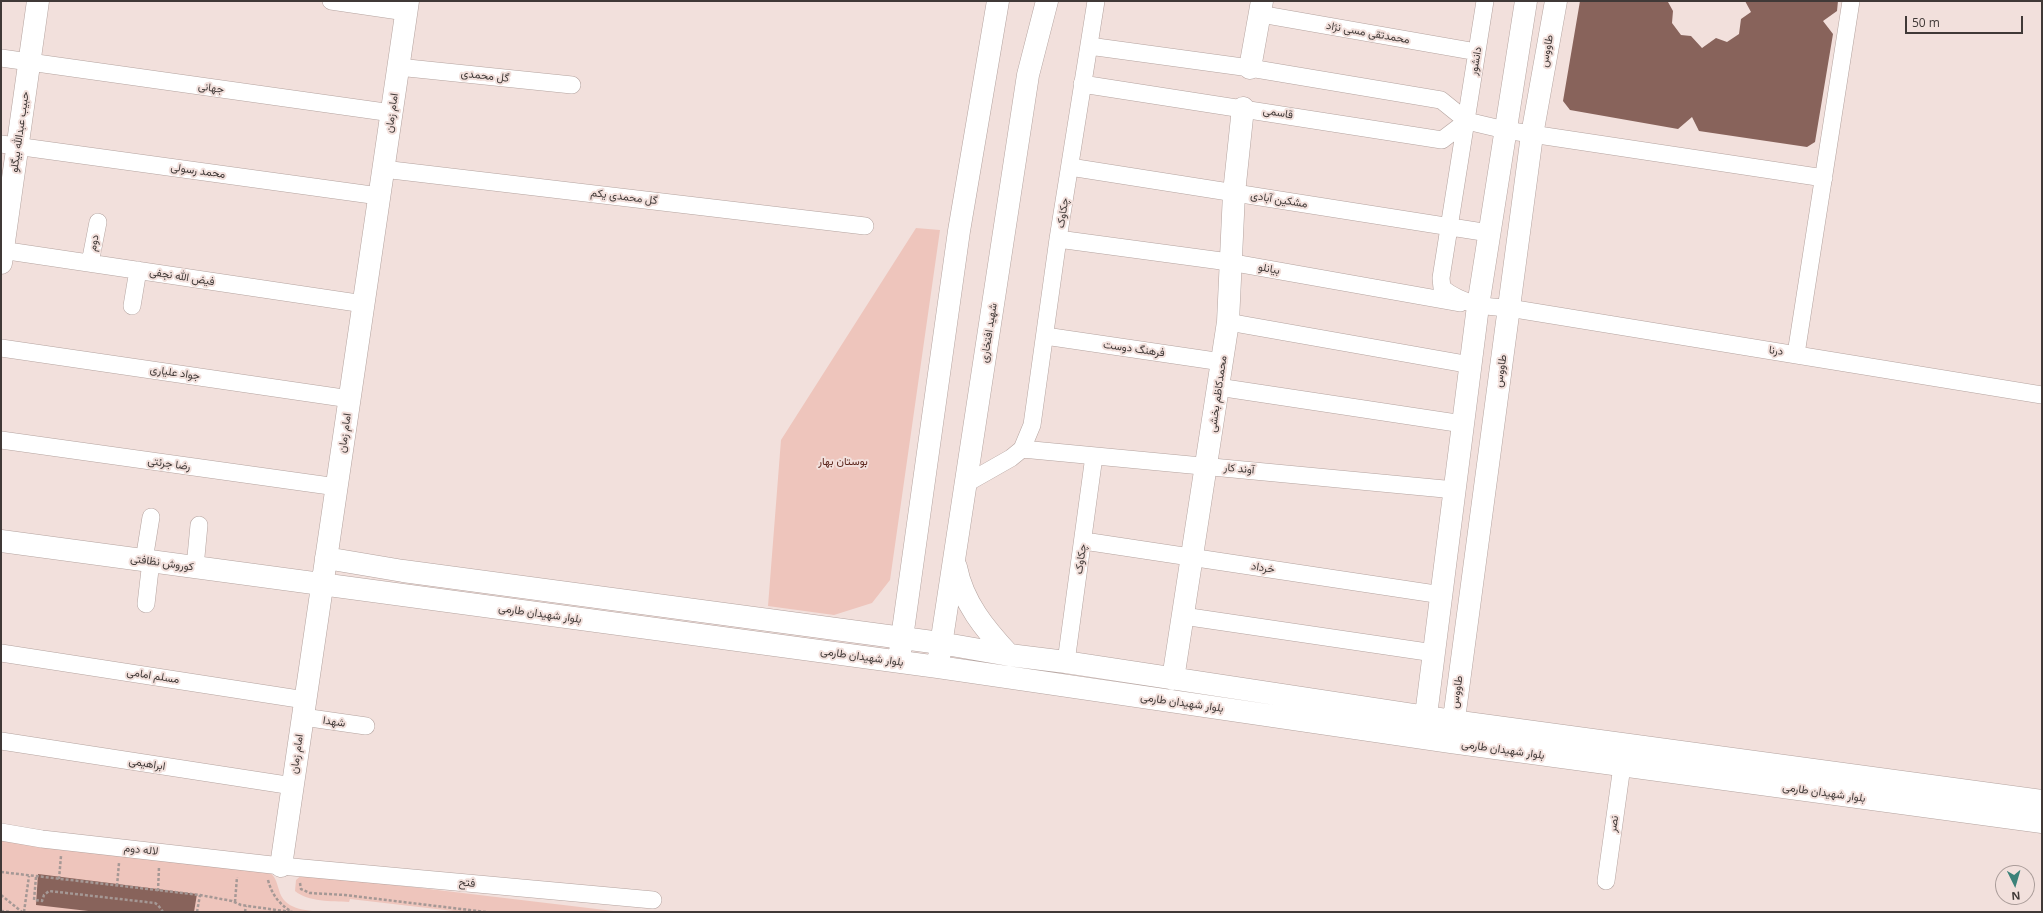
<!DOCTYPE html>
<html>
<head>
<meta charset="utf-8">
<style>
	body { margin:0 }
	#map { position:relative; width:2043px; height:913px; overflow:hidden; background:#f2e0dc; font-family:"Open Sans",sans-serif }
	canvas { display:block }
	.frame { position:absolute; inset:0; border:2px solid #403937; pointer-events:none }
	.north { position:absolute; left:1995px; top:865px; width:40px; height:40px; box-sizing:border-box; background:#f2e0dc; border:1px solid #ab9d9a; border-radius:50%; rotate:175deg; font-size:11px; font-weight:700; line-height:16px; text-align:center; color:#403937 }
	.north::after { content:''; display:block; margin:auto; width:14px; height:18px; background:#3c8279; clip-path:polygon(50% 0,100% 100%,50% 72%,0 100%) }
	.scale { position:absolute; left:1905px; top:16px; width:118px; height:18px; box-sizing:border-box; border:2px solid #403937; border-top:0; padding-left:5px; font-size:12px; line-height:14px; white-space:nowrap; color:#403937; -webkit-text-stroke:3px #f2e0dc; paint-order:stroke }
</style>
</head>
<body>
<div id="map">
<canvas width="2043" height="913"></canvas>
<div class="frame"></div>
<div class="north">N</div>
<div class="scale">50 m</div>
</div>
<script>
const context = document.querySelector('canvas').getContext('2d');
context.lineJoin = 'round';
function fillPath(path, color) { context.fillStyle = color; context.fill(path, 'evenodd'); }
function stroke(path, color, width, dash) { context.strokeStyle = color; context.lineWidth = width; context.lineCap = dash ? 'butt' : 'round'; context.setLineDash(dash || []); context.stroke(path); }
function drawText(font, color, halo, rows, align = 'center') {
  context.font = font + ' "Open Sans",Vazirmatn,sans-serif'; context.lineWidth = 4; context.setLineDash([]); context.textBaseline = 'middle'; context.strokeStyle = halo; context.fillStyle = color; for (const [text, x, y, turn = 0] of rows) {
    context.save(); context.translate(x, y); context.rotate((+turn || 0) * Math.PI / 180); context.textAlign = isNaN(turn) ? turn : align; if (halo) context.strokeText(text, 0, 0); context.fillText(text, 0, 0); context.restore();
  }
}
fillPath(new Path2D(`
	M916,228l24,2 -50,350 -18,23 -38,12 -66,-9 13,-166z
	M1,840l267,31c8,6 8,10 11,19 5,20 26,20 43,22h-321z
	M303,874l319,38h-160l-112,-13 -1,3c-17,-1 -41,0 -54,-11l1,-11z`), '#eec5bc');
fillPath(new Path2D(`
	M1580,1l88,1 5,9 -1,12 9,12 10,1 11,12 14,-10 11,4 12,-8 2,-15 10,-7 -6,-11h93l-1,10 -14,10 10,13 -18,108 -8,5 -108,-16 -7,-14 -14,12 -108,-19 -7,-9z
	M38,874l159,20 -3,18h-97l-61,-7z`), '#88635b');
const street = new Path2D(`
	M331,1l75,11
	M1485,1l-44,277 1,10c20,16 42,19 67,20l533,87
	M1260,14l217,38
	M1089,46l161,22 191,32 26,21 38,9 319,48
	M1,58l391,55
	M398,67l174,18
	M1082,84l360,56 25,-19
	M1,144l378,52
	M1070,167l419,66
	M383,169l482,57
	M1058,239l171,23 231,41
	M1,250l363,54
	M90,263l8,-41
	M132,306l6,-36
	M1228,322l243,43
	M1045,336l177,26
	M1,348l349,51
	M1796,354l55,-353
	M1218,387l245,37
	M1,440l336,47
	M1022,449l433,41
	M967,483l44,-25 11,-9 10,-24 26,-186 38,-238
	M1084,541l358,54
	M144,560l7,-43
	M195,567l4,-42
	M146,604l5,-43
	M1183,616l251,37
	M1,653l304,47
	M1066,662l28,-206
	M303,717l63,9
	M1,741l292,45
	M1,832l41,7 239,27 372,34
	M1606,881l16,-115`);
const secondary = new Path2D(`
	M1250,68l12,-67
	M1,263l37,-262
	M1,541l937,126 513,75 591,80
	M326,558l77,13 537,72 69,12 57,7 388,59 588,80
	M956,567c7,36 29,62 53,88
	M900,652l59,-421 39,-230
	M939,658l89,-583 19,-74
	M1173,679l55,-357 6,-129 9,-85
	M1424,731l54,-425 48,-305
	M1452,734l80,-599 24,-134
	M281,866l127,-865`);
stroke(street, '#b4a39f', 18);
stroke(secondary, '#b4a39f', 23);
stroke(new Path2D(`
	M1,872l199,23 32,6 9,4 50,7
	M36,877l-2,23 8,1 2,-6 5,-4 106,12 3,2 5,7
	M59,879l2,-23
	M268,880c4,15 11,24 24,32
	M300,883l1,6 9,4 35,2 141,17
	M117,886l2,-23
	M158,891l1,-24
	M1,895l21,17
	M235,902l2,-25
	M1,911l10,1
	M24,912l5,-36
	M197,912l3,-17
	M245,912l1,-6`), '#a59895', 2.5, [3, 2]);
stroke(street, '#fff', 17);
stroke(secondary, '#fff', 22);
drawText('11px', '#403937', '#f2e0dc', [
	["محمدتقی مسی نژاد",1368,33,10],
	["طاووس",1547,51,-80],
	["دانشور",1476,61,-81],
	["گل محمدی",485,76,6],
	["جهانی",211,88,8],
	["امام زمان",392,113,-82],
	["قاسمی",1278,113,9],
	["حبیب عبدالله بیگلو",20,132,-82],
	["محمد رسولی",198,171,8],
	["گل محمدی یکم",624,197,7],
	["مشکین آبادی",1279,200,9],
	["چکاوک",1063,213,-81],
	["دوم",94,243,-80],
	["بیانلو",1269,269,10],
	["فیض الله نجفی",182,277,9],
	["شهید افتخاری",989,333,-81],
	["فرهنگ دوست",1134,349,8],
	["درنا",1776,351,8],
	["طاووس",1501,371,-82],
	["جواد علیاری",175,373,8],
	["محمدکاظم بخشی",1218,394,-82],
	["امام زمان",345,433,-82],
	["رضا جرئتی",169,464,8],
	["آوند کار",1239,469,5],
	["چکاوک",1081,559,-82],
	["کوروش نظافتی",162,563,8],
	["خرداد",1263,568,9],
	["بلوار شهیدان طارمی",540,614,8],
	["بلوار شهیدان طارمی",862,657,8],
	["مسلم امامی",153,676,9],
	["طاووس",1457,692,-82],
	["بلوار شهیدان طارمی",1182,703,8],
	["شهدا",334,722,8],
	["بلوار شهیدان طارمی",1503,750,8],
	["امام زمان",297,754,-82],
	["ابراهیمی",147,764,9],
	["بلوار شهیدان طارمی",1824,793,8],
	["نصر",1614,824,-82],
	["لاله دوم",141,850,6],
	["فتح",467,883,5]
]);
drawText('11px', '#5c261c', '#f2e0dc', [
	["بوستان بهار",843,462]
]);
</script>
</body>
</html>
